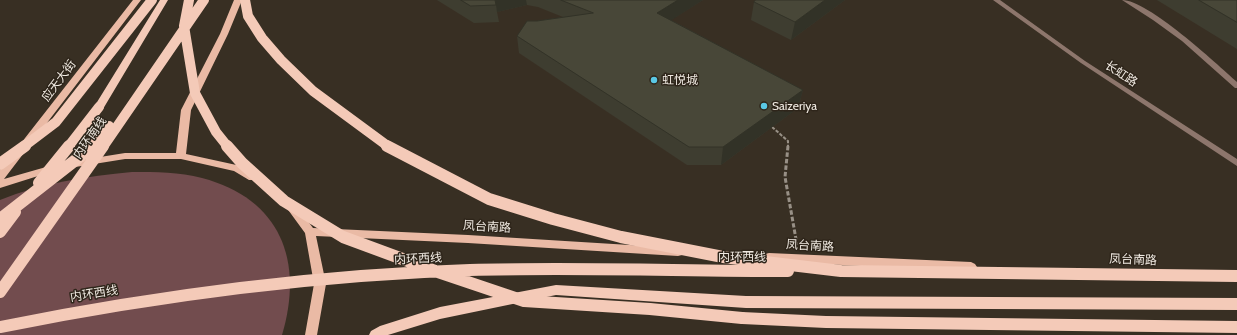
<!DOCTYPE html>
<html>
<head>
<meta charset="utf-8">
<style>
	body { margin:0 }
	canvas { display:block; background:#382f23 }
</style>
</head>
<body>
<canvas width="1237" height="335"></canvas>
<script>
const context = document.querySelector('canvas').getContext('2d');
context.lineJoin = 'round';
function fillPath(path, color) { context.fillStyle = color; context.fill(path, 'evenodd'); }
function stroke(path, color, width, dash) { context.strokeStyle = color; context.lineWidth = width; context.lineCap = dash ? 'butt' : 'round'; context.setLineDash(dash || []); context.stroke(path); }
function drawText(font, color, halo, rows, align = 'center') {
  context.font = font + ' Cabin,"Noto Sans SC",sans-serif'; context.lineWidth = 3; context.setLineDash([]); context.textBaseline = 'middle'; context.strokeStyle = halo; context.fillStyle = color; for (const [text, x, y, turn = 0] of rows) {
    context.save(); context.translate(x, y); context.rotate((+turn || 0) * Math.PI / 180); context.textAlign = isNaN(turn) ? turn : align; if (halo) context.strokeText(text, 0, 0); context.fillText(text, 0, 0); context.restore();
  }
}
fillPath(new Path2D(`
	M132,172c24,0 47,0 70,6 79,21 102,83 80,157h-282v-135c42,-17 87,-24 132,-28z`), '#724c4e');
stroke(new Path2D(`
	M772,127l16,14v6`), '#989086', 2, [3.5, 1.5]);
stroke(new Path2D(`
	M788,146l-3,31 12,68`), '#989086', 3, [4.5, 2]);
fillPath(new Path2D(`
	M1122,0c26,0 94,63 115,82v6h-2l-53,-47 -29,-21z`), '#8d766c');
fillPath(new Path2D(`
	M993,0h7l85,61 152,98v7l-156,-103z`), '#8d766c');
fillPath(new Path2D(`
	M133,0h8l-137,179 49,-14 4,1 1,2 -1,2 -57,18v-18z
	M234,0h8l-14,34 -37,76 -5,44 55,12 16,8 1,3 -1,3h-8l-15,-9 -53,-12h-56l-56,9 -4,-1 -1,-2 5,-3 56,-9h51l5,-43 39,-76z
	M291,203l4,1 18,24 155,7 210,13 4,1 2,3 -2,3 -4,1 -210,-13 -152,-7 10,48 -9,51h-12l9,-51 -9,-51 -19,-26 1,-3z
	M769,253l202,9 4,2 2,3 -2,3 -4,2 -202,-11 -4,-1 -2,-3 2,-3z`), '#eabaa5');
fillPath(new Path2D(`
	M160,0h8l-65,109h-8l-1,-2z
	M556,285l190,11 491,2v12l-491,-2 -190,-13 -116,24 -52,16h-19l2,-4 9,-5 60,-19z
	M742,312l84,4 411,5v12l-411,-5 -84,-4 -5,-2 -2,-4 2,-4z`), '#f4cab8');
stroke(new Path2D(`
	M189,0l-5,26 11,67 21,39 12,15
	M245,0l3,16 14,22 19,22 32,31 76,56
	M23,147l33,-25 96,-122
	M68,147l31,-40
	M90,147l19,-21
	M103,147l101,-147`), '#f4cab8', 10);
stroke(new Path2D(`
	M227,146l15,17 42,38 59,36 92,34 89,30 126,8 92,9
	M387,146l102,53 64,20 68,18 102,20 118,14 396,5
	M0,164l25,-18
	M39,183l30,-37
	M0,219l82,-64 9,-9
	M0,232l15,-20
	M0,292l103,-146
	M0,327c155,-31 312,-52 470,-57 106,-3 212,1 318,1`), '#f4cab8', 12);
fillPath(new Path2D(`
	M437,0h266l-32,20 132,70 -5,18 -77,57h-34l-168,-112 -2,-17 20,-15 26,-4 -25,-10 -11,-2 -30,7 2,10 -25,1z
	M756,0h89l-54,40 -40,-20 3,-18z
	M1157,0h80v49z`), '#3e3d30');
fillPath(new Path2D(`
	M494,0h32l1,5 -30,7 -1,-7z
	M678,0h25l-47,30 1,-17z
	M825,0h20l-54,40 4,-18z
	M803,90l-5,18 -77,57 2,-18z`), '#323227');
const building = new Path2D(`
	M461,0h34l1,5 -25,1z
	M561,0h117l-21,13 146,77 -80,57h-34l-172,-111 10,-15h10l56,-8z
	M756,0h69l-30,22 -41,-20z
	M1199,0h38v22z`);
fillPath(building, '#484738');
stroke(building, '#323227', 1);
for (const [x, y, r, color] of [
	[654,80,4,"#5ac8e5"],
	[764,106,4,"#5ac8e5"]
]) { const dot = new Path2D(); dot.arc(x, y, r, 0, 2 * Math.PI); context.fillStyle = color; context.fill(dot); stroke(dot, '#2e251a', 1.5); }
drawText('12px', '#f0eae2', '#2e251a', [
	["长虹路",1121,74,33],
	["应天大街",59,81,-53],
	["内环南线",90,138,-55],
	["凤台南路",487,227,3],
	["凤台南路",810,246,3],
	["内环西线",742,257],
	["内环西线",418,259,-3],
	["凤台南路",1133,260,2],
	["内环西线",94,294,-9]
]);
drawText('12px', '#f0eae2', '#2e251a', [
	["虹悦城",662,80],
	["Saizeriya",772,106]
], 'left');
</script>
</body>
</html>
